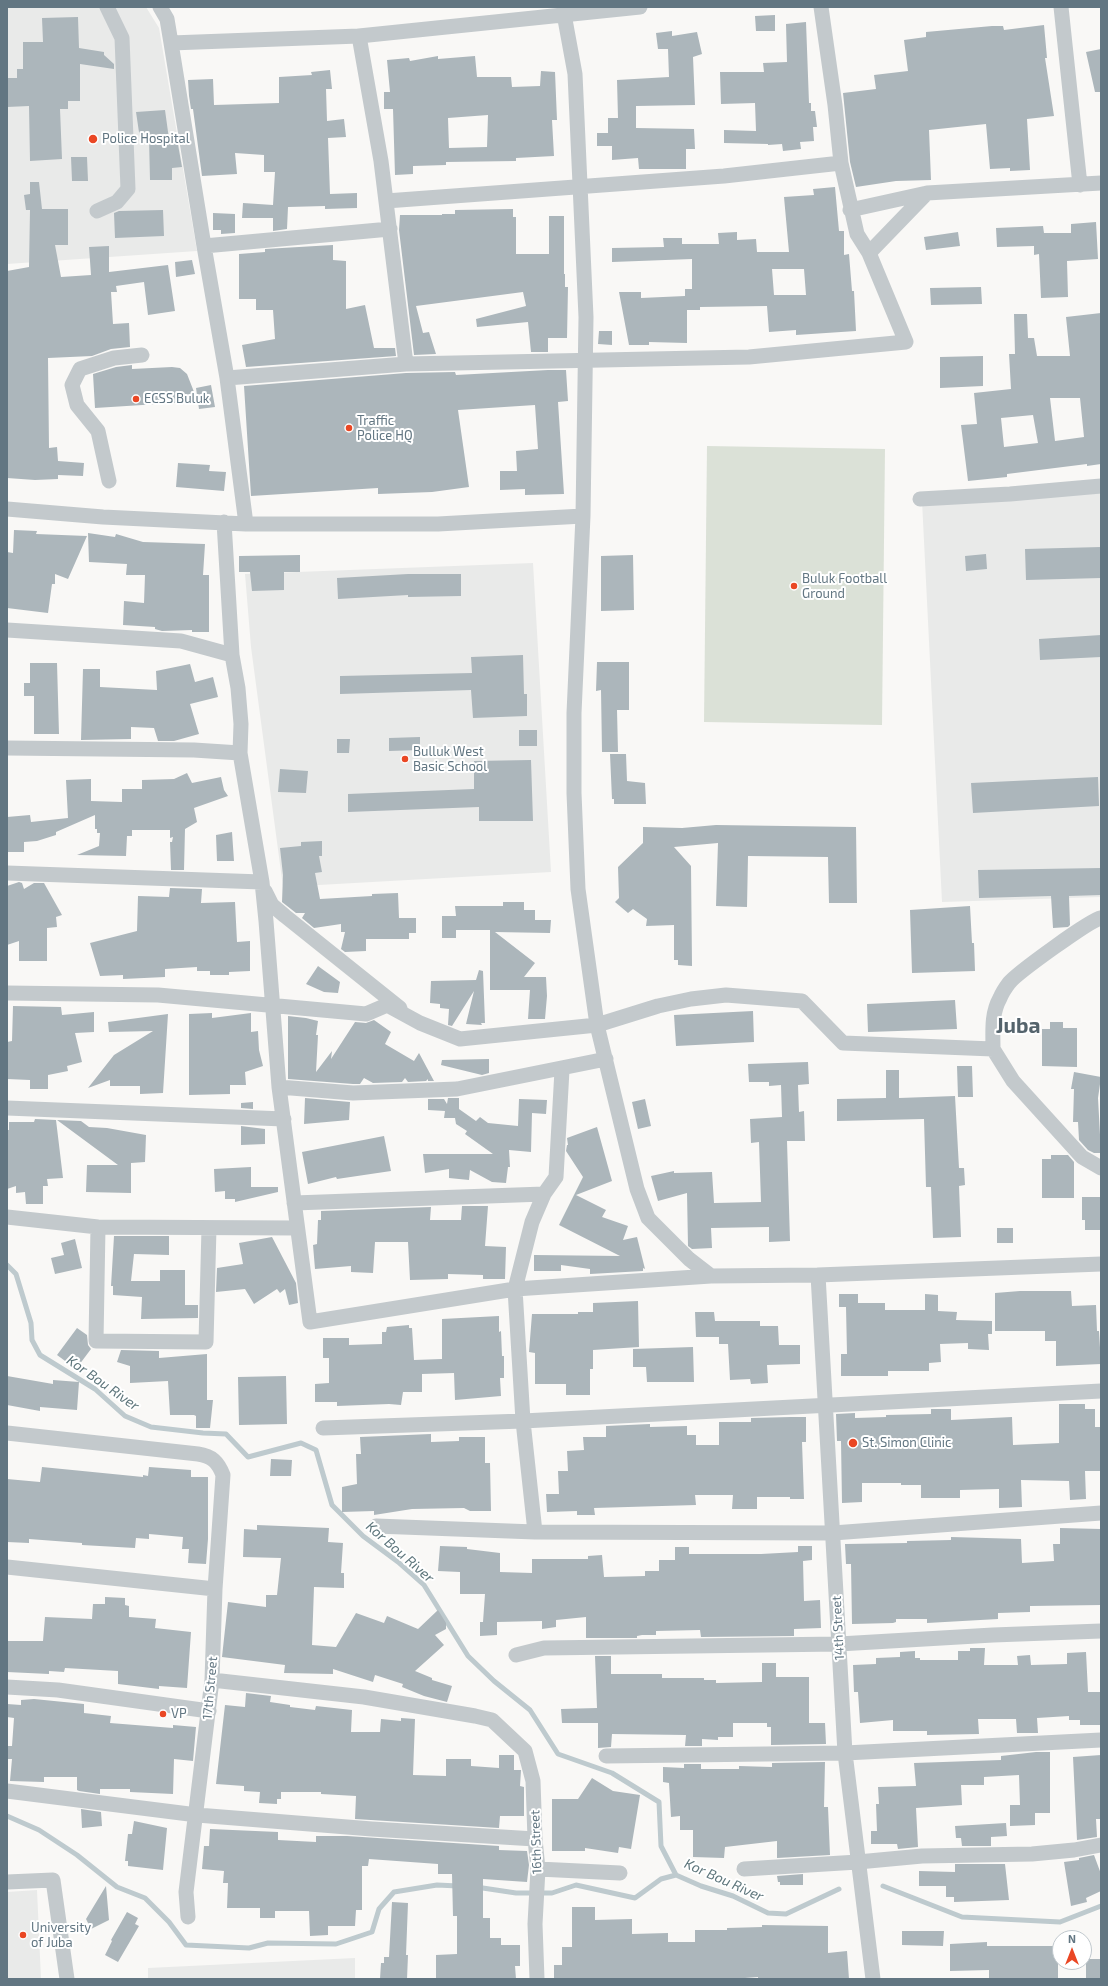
<!DOCTYPE html>
<html>
<head>
<meta charset="utf-8">
<style>
	body { margin:0 }
	#map { position:relative; width:1108px; height:1986px; overflow:hidden; background:#f9f8f6; font-family:"Exo 2",sans-serif }
	canvas { display:block }
	.frame { position:absolute; inset:0; border:8px solid #627682; pointer-events:none }
	.north { position:absolute; left:1052px; top:1930px; width:40px; height:40px; box-sizing:border-box; background:#fff; border:1px solid #c0c8cd; border-radius:50%; rotate:0deg; font-size:11px; font-weight:700; line-height:16px; text-align:center; color:#627682 }
	.north::after { content:''; display:block; margin:auto; width:14px; height:18px; background:#ea4724; clip-path:polygon(50% 0,100% 100%,50% 72%,0 100%) }
</style>
</head>
<body>
<div id="map">
<canvas width="1108" height="1986"></canvas>
<div class="frame"></div>
<div class="north">N</div>
</div>
<script>
const context = document.querySelector('canvas').getContext('2d');
context.lineJoin = 'round';
function fillPath(path, color) { context.fillStyle = color; context.fill(path, 'evenodd'); }
function stroke(path, color, width, dash) { context.strokeStyle = color; context.lineWidth = width; context.lineCap = dash ? 'butt' : 'round'; context.setLineDash(dash || []); context.stroke(path); }
function drawText(font, color, halo, rows, align = 'center') {
  context.font = font + ' "Exo 2",sans-serif'; context.lineWidth = 4; context.setLineDash([]); context.textBaseline = 'middle'; context.strokeStyle = halo; context.fillStyle = color; for (const [text, x, y, turn = 0] of rows) {
    context.save(); context.translate(x, y); context.rotate((+turn || 0) * Math.PI / 180); context.textAlign = isNaN(turn) ? turn : align; if (halo) context.strokeText(text, 0, 0); context.fillText(text, 0, 0); context.restore();
  }
}
fillPath(new Path2D(`
	M7,7h139l13,21 38,223 -190,13z
	M1101,492v405l-159,5 -20,-401z
	M533,563l18,309 -268,15 -32,-240 -6,-73z
	M37,1890l4,89h-34v-87z
	M355,1958v21h-207v-11z`), '#e9eae9');
fillPath(new Path2D(`
	M707,446l178,3 -3,276 -178,-3z`), '#dbe1d7');
stroke(new Path2D(`
	M7,1265l9,9 15,49 1,17 8,15 55,34 30,27 26,11 52,6 23,1 22,23 53,-14 15,7 16,55 31,31 35,26 26,23 44,71 26,25 36,29 28,44 54,19 47,29 2,44 15,29 25,11 32,10 35,17 18,1 53,-25
	M7,1816l32,14 38,25 40,32 28,11 24,24 17,23 63,3 19,-5 68,1 36,-12 7,-23 15,-17 43,-7 21,1
	M883,1886l79,31 98,5 41,-16
	M476,1887l40,6h36l24,-8 59,13 26,-19 15,-4`), '#becace', 5);
fillPath(new Path2D(`
	M775,15v16h-19l-1,-15z
	M78,17l1,31 25,4v3l10,9v5l-34,-5v37h-12v8h-8l2,50 -32,2 -1,-55 -22,1v-29h10v-9h6v-27h20l-1,-24z
	M806,22l3,81h2v8h4l2,16h-4l1,14 -14,1 1,7 -18,2 -1,-7 -14,1v-1l-44,-1v-13l32,1 -1,-28 -34,1 -1,-32h44l-1,-9 24,-1 -1,-38z
	M1044,25l3,33h-2l9,58 -27,3 3,51 -20,1v-3l-20,1 -4,-45 -57,6 2,50 -35,1 -40,6 -6,-25 -7,-69 33,-4 -2,-14 34,-4 -4,-31 22,-3v-5l66,-6h11l1,4z
	M672,31v5l25,-4 5,22 -9,3 2,48 -59,1v22l58,1 1,20h-9v20h-47l-1,-11 -26,2v-14h-15v-13h11v-15h10l-1,-38 52,-3 -1,-28h-10l-2,-16z
	M1101,49v43h-6l-9,-40z
	M438,56v3l37,-3 2,21h34l1,10 28,-1 1,-15 14,1 2,48h-5l2,36 -38,2v3l-70,1v3l-33,1v8l-18,1 -2,-66h-9v-17h6l-3,-32 22,-2 1,3zM488,115l-1,32 -38,1 -1,-30z
	M330,70l2,19h-6l1,32 17,-2 2,18 -18,1 2,56 27,-1v15l-32,1v-3l-37,1 -1,22 -14,2v-13h-31l1,-15 30,2 2,-33h-11v-17l-29,-2 2,21 -35,2 -9,-67h-2l-2,-13 -1,-16 25,-1 1,26 65,-2v-26l33,-2 -1,-3z
	M165,110l4,29h8l5,28 -10,1v12h-22l-1,-42 -9,1 -4,-27z
	M71,157h16l1,24h-16z
	M30,182h9l3,27h26v36h-13l6,32 30,-2 -2,-28 20,-1v26l59,-7 7,46 -27,4 -4,-33 -28,4 1,6h-6l2,32 16,-1 1,24 -19,2 -19,7 -44,2 1,90 8,-1 1,14 26,2 -1,13 -25,-1v4l-23,1 -28,-2v-207l22,-4 1,-57h-4l-2,-15 6,-1z
	M835,187l4,44h5v24l5,-1 3,37h2l2,40 -60,4v-5l-27,2 -2,-26 -67,1v3h-13v33l-38,-1v3h-20l-10,-53h22v6l44,-2v-7h7v-30l-80,3v-14l52,-1 -1,-9h19v6h37l-1,-11 19,-1v8l19,-1 1,13h32l-5,-55 30,-2 -1,-6zM772,269h32l2,26h-32z
	M513,209v8h3v37h33v-38h15v58h1v13h3l-1,51h-19v14h-17l-3,-30 -51,5 -1,-8 50,-13 -3,-14 -107,14 7,27 6,-1 7,22 -22,1 -15,-125 1,-15h42v-1h13v-4z
	M163,210l1,26 -49,2 -1,-25 5,-2z
	M213,213l22,1v19l-14,1v-4h-8z
	M1096,222l2,37 -31,2 1,36 -27,1 -2,-44 -5,1v-9l-37,1 -1,-19 47,-2 1,7h27v-9z
	M958,232l2,14 -34,4 -2,-13z
	M333,245v15l13,1v48l19,-4 9,43h21l1,8 -150,11 -4,-22 33,-6 -2,-29h-17v-11h-17v-45l26,-2v-3z
	M192,260l3,14 -19,3 -1,-15z
	M981,287l1,17 -51,1 -1,-17z
	M1101,313v151l-14,2v-2l-80,10v3l-39,4 -7,-56 16,-1 -3,-31 37,-4 -2,-35h6l-1,-40h13l1,24h6l3,18h33l-4,-39zM1050,398h30l4,39 -29,4zM1033,415l5,28 -34,4 -3,-29z
	M599,331h13v14l-14,-1z
	M983,356v30l-43,2v-31z
	M132,365v4l40,-2 8,1 7,6 9,23 -22,6 -79,5 -2,-34 23,-7z
	M548,370h18l2,31 -10,1 6,92 -39,1v-6l-25,1v-19h17l-1,-20 22,-2 -3,-44 -77,5 11,77 -37,5 -54,2v-6l-127,8 -7,-110 162,-13 49,-1 1,3z
	M211,385l4,22 -16,2 -3,-21z
	M178,463l32,2 -1,6 17,1 -2,19 -48,-4z
	M14,530l23,1 -1,3 51,2 -19,43 -13,-5v10h-3l-4,29 -41,-5v-56l6,1z
	M88,533l27,4 1,-3 27,8 62,2 -2,31h6v57h-17v-2l-30,1 -7,-2v-2l-32,-2 1,-24 20,2 1,-28h-19l1,-11 -38,-2z
	M1101,547v31l-75,2 -1,-31z
	M986,554l1,15 -21,2 -1,-15z
	M300,555v17h-16v18l-32,1 -2,-19h-11v-16z
	M633,555l1,55 -33,1v-55z
	M408,574h53v22l-53,1v-2l-70,4 -1,-21z
	M1101,635v22l-61,3 -1,-21z
	M523,655l1,39h3v22l-54,2 -2,-28 -131,4v-18l132,-3 -1,-16z
	M597,662h32v48h-12l1,42h-16l-1,-62 -5,1z
	M30,663h27l2,71h-25v-38h-10v-13h6z
	M190,664l5,18 18,-5 5,20 -28,7 9,30 -25,7h-16l-4,-13 -23,-1v12l-50,1 2,-71h17v18l57,3 -1,-19z
	M519,730h18v16h-18z
	M420,737v13l-31,1v-13z
	M337,739h13l-1,14h-12z
	M610,754h16l1,27 18,2 1,21h-32v-5h-2z
	M531,760l2,61h-54v-14l-131,5v-18l126,-5v-28z
	M280,769l28,2 -2,22 -28,-1z
	M187,773l5,10 29,-6 3,13 4,6 -34,12 3,14 -12,7 -1,41h-13l-1,-28h2l1,-5 -3,1v-8h-38v6h-5l-1,20 -49,-1 22,-9 1,-13h-3v-4h-2v-14l-39,17v3l-19,6 -13,1v10h-17v-35l23,-2 1,7 37,-4 -2,-38 25,-1v22l31,1v-13h20v-9l32,-1z
	M1098,777l1,29 -126,7 -2,-30z
	M716,825l140,2 1,76h-28l-1,-46 -80,-1 -1,51 -31,-1 2,-63 -44,4 17,19 1,100 -14,-1v-5h-4v-35l-28,1 1,-7 -14,-10 -5,4 -13,-11 4,-4 -1,-31 25,-24v-16l39,1z
	M232,832l2,29h-17l-1,-26z
	M322,841v15h-3l3,16 -7,1 5,26 52,-3v-2l26,-1 1,25h17v15h-7v6h-43v12l-21,1 -4,-3 4,-17h-4v-8l-27,4 -12,-10 3,-5h-9l-14,-11 1,-27 -3,-27 21,-2v-4z
	M1101,868v27l-32,1 1,29 -2,2 -15,1 -2,-32 -72,2 -1,-28z
	M19,882l3,1 2,6 10,-6h10l18,32 -6,2 1,10 -10,1v33h-28v-20l-12,4v-59z
	M170,888l32,1 -1,14 34,-1 2,40 13,-1v30l-21,1v3h-19v-4h-13v-4l-32,2v8l-42,2v-4l-23,1 -10,-33 47,-12 1,-35 31,1z
	M503,902h21v8h11v10h16l-1,13 -55,-1 40,31 -11,14h22l1,19 -2,23h-17l2,-29h-40v-60h-34v8h-14v-22h14l-1,-10h48z
	M970,906l2,37h2l1,28 -63,2 -2,-63z
	M318,966l22,16 -2,11 -14,-1 -18,-8z
	M479,970l4,1 2,52h-4l1,2 -16,-1 8,-33 -22,35 -4,-1 1,-16 -9,-1v-4l-10,-1 1,-22 45,-1z
	M955,1000l2,29 -89,3 -1,-28z
	M13,1006l48,1 1,8 32,-3v20l-19,1 7,29 -15,4 1,5 -20,4v14h-18v-9l-23,-1v-37l5,-1z
	M753,1011l1,31 -78,4 -2,-31z
	M212,1013v5l39,-5v19l7,-1 1,19 4,16 -18,6 1,13h-16v9l-41,1v-81z
	M168,1014l-5,79 -23,1v-8h-30v-6l-22,8 26,-33 39,-24 -44,1 -1,-10z
	M288,1016l18,2 12,3 -2,14h2l-2,37 16,-21 -1,8 24,-37 11,1 8,-3 17,12 -6,12 29,17 5,-8 15,28h-6v-2l-2,2 -18,1 -3,-4 -3,4 -29,1 -9,-5 -4,6h-7l-65,-5z
	M1050,1022h13v6h14v39l-35,-1v-37h8z
	M489,1059v14l-7,2 -41,-10 1,-5z
	M808,1062l1,22 -11,1 1,27 5,-1 1,30h-18l3,100 -21,1v-15l-58,1 1,20 -20,1 -4,-3 -1,-53 -29,8 -7,-25 23,-5v2l38,-1 2,31 47,-1 -2,-60 -8,1 -1,-24 32,-2 -1,-32 -12,1v-4h-20l-1,-18z
	M957,1066h15l1,31h-15z
	M886,1070h13v28l56,-2 4,72h5l1,17 -6,1 2,51 -28,1 -2,-51h-5l-2,-68 -87,2v-22l49,-1z
	M1074,1072l27,5 -3,21 3,55h-7l-6,-3 -9,-10 -1,-18h-5l1,-33h-3z
	M305,1098l45,4 -1,18 -45,4z
	M448,1098h11v11l17,12 4,-4 8,6 30,3 1,-27 28,1 -1,14 -14,-1 -1,39 -22,-2 1,17h-2l-2,16 -14,-1 -22,-12 -1,10 -20,-2v-9l-24,4 -2,-19h70l-28,-20 2,-3 -11,-7 -1,-6h-11l1,-7 -17,-1v-11h16l3,5z
	M645,1099l6,27 -13,3 -6,-27z
	M253,1102v7l-12,-1v-5z
	M35,1119l21,1 7,58 -16,1 1,7h-5v18h-17l-1,-12 -9,1v-7l-9,3v-59h2v-8h25z
	M57,1120l24,1 8,6 18,1 39,7 -1,27 -14,1v30l-45,-1 1,-27h31z
	M241,1126l24,3v15l-24,1z
	M597,1127l15,54 -36,14 30,15 -4,7 26,9 -5,14 14,-3 8,32 -2,-1v3l-53,3v-5l-29,-4v6h-27v-16l86,1 -61,-31 24,-48 -17,-26 1,-6h1l-1,-7z
	M384,1136l7,35 -54,8 -1,-2 -28,7 -6,-32z
	M1051,1155h17l6,7v36h-32v-39h9z
	M251,1167v20h27v5l-43,10v-3h-10v-8l-10,1 -1,-23z
	M1082,1197h19v33h-16v-10h-3z
	M462,1206h26l-3,40 21,1 -1,32h-22v-4l-35,-1v5l-38,1 -2,-38h-33l-2,31 -22,-1v-6l-36,3 -2,-24 4,-1 1,-24h3v-9l110,-4 -1,13h31z
	M997,1228h16v15h-16z
	M114,1236h55v19l-35,-1 -3,27h29v-11h25v35h13v13l-57,1 1,-22 -29,-2v-9h-2z
	M272,1237l24,46 2,20 -9,2 -4,-16 -5,4 -3,-4 -23,15 -9,-15 -29,3 1,-24 26,-4 -4,-21z
	M75,1239l7,29 -27,6 -4,-16 13,-3 -3,-12z
	M1020,1291h51l1,15 24,-1 1,26h2l2,33 -45,2v-25h-11v-10h-50v-38z
	M839,1294h19v9h27v7h40v-16l13,1v16l19,1 -1,8 36,1v13h-4l1,16 -21,-1v-6l-28,1 1,18 -12,1v8h-41v5h-47v-22h6l-1,-47h-7z
	M638,1301l1,46 -46,3v19h-3v26h-24v-11h-31v-31l-6,-1 3,-38h46v-2h15v-9z
	M695,1312h19l1,9h45v5h18l1,19h21v19l-33,1 1,18 -17,1 -1,-5 -20,1 -2,-36h-9v-7h-23z
	M499,1316v16l2,-1 1,25h2v22h-4l1,18 -46,4 -1,-27 -32,1v18h-19l-2,13 -12,-1 -52,2v-4h-22v-18l14,-1v-25h-6v-20h26v7l33,-1v-12h4l1,-5 22,-2v3h3l2,32 28,-1v-40z
	M77,1328l10,7 1,10 3,4 -15,20 -19,-14z
	M693,1347l1,35h-47l-1,-15h-13v-18z
	M121,1350l38,1v7l48,-4v46h6l-3,28h-14v-12l-2,-1h-24l-2,-34 -38,2v-17l-13,-4z
	M7,1376l46,8v-4l26,2 -2,28 -37,-3v4l-33,-6z
	M286,1376l1,48 -48,1 -1,-48z
	M1059,1404h26v5h10v18h6v44h-16l1,28 -16,1 -1,-19 -48,-1 1,27 -23,1v-19l-39,1v8h-39v-13h-20v-2h-39v19l-20,1 -1,-62h-4l-1,-27 19,-1v5l31,-1v-2l45,-1v-5h20v11l61,-3 1,28 46,-2z
	M791,1417h15v25h-4l2,57h-14v-2h-33v12h-25l1,-14h-38l1,10 -102,3 1,7h-18v-4l-30,1 -1,-18h13l-1,-23h10l-1,-20 17,-1 -1,-13h23v-11l44,-2v3l37,-1v9h9v10h23v-23h32v-4z
	M431,1434v8l28,-1v-4h26v26h5l1,48h-21l-6,-3 -52,1 -38,6v-4l-32,1v-25l15,-3 -1,-30h5l-1,-17z
	M271,1459l21,1 -1,16h-21z
	M42,1467l101,10v-2l5,1 1,-9 42,3v7h17v62l-2,25 -18,-1 1,-14h-7l1,-12 -34,-3v5l-13,-1 -1,10 -53,-3v-2l-53,-4v4l-22,-1v-63l33,3z
	M257,1525l72,3 -1,14 15,1 -2,30h3v15l-30,-1 -2,58 24,2 20,-34 28,10 3,-7 31,13 20,-19 8,13v6l-11,6 9,10 -29,26 17,7v2l20,6 -5,16 -23,-6 -22,-9 1,-3 -28,-9 -2,7 -40,-13v5l-49,-1 1,-8 -63,-8 6,-55 38,5v-12h11l4,-37 -38,-1 1,-28 13,1z
	M1060,1528l41,1v76l-71,1v6l-32,1v6l-71,4v-4h-31v3l-3,1 -41,1 -1,-60h-5l-1,-20 62,-1v-2l44,-1v-3l70,2 1,24 32,-2 -1,-17h7z
	M440,1546l27,1v2l33,4v19l32,1v-14h56v-3l14,-1 2,22 41,-1v-5h14v-11h16v-13h14v7h72l37,-2v-6h14v14l-9,1 1,40 16,-1 1,28 -27,1v7l-93,1 -1,-7 -44,1v4h-14l-5,1v2h-51v-21l-30,3v7l-14,2v-8l-45,1v13l-17,1v-14h3l2,-28h-25v-22l-22,-1z
	M105,1597l20,1v7l4,1v11l27,2 -1,9 36,4 -4,56 -28,-2v3l-41,-5v-13l-53,-3 -1,4 -15,-1v3l-42,-2v-31h36l2,-24 47,2 1,-15h12z
	M970,1648h15l-1,17h34l-1,-9 13,-1 1,10 36,-1v-11l19,-1 2,40h12v33h-20v-5h-11v-4l-32,2 1,15h-21l-1,-14h-38l1,15 -52,1v-4h-34v-11l-33,3 -2,-31h-4l-1,-27 23,-1v-6l24,-1v-5l15,-1v7h5v2h38v-9h12z
	M595,1656h16v18h51v4h42v2h12v3l46,-1v-19h14v14h33v46h16l1,21 -55,1v-18h-4v-4h-34v14h-15v3l-16,-1v7h-17l1,-11 -74,-1 -1,13 -13,1v-25h-36l-1,-14 36,-1z
	M246,1693l25,3 -1,6 20,3v2l25,3 1,-4 36,4 -1,22h29l1,-13 20,2v-3l14,1 -2,56 33,1v-17h25v7l28,2v-13h15v15h7l-1,16 4,1v29h-24l-1,12 -144,-9 1,-23 -35,-2v-2h-40v7h-4v5l-18,-1 1,-11 -16,-1v-5l-28,-2 9,-79 20,2z
	M34,1699l50,5v9l27,3 -1,7 63,5v-3l23,2 -3,34 -19,-2 -1,35 -43,-2v-3h-30v5l-21,-3 -2,-1v-13h-33v5l-34,-1 2,-22h-5v-13h5l2,-28 -7,-1v-13l14,1v-5z
	M1036,1752h14v61h-15v12l-25,1v-21h10l-1,-30 -35,2v8h-23l1,20 -46,3 2,39 -20,2 -1,-5h-26v-13h6l-1,-27h3l-1,-17 38,-1 -2,-23 87,-3v-4z
	M1101,1755v64h-5l1,18 -20,3 -4,-83z
	M825,1762l-1,45h4l2,48 -53,3v-17l-52,6 -1,11 -31,-1v-27h-13v-14l-9,1 -2,-34 -6,-1v-15l21,1v-4h17v5h38v-3l33,1v-4z
	M592,1778l21,13 27,4 -9,54 -12,-2 -1,6 -33,-5v3h-33v-52h26z
	M81,1809l20,3 1,14 -20,2z
	M134,1821l33,7 -4,42 -35,-4v-5h-3l3,-27h4z
	M1006,1823l1,13 -16,1v9h-29l-1,-8h-5l-1,-12z
	M210,1829l68,3v8l38,2v-6h31l152,10v4l28,1 2,14 -2,17 -44,-3v39h7v20h11v7h19v21h-5l1,13h-80v-24l21,-1v-38h-4l-1,-42h-14v-10l-69,-5 -1,7h-6v44h-6l-1,16h-27v9l-18,1 -1,-25h-34v7h-15v-10h-33l1,-25h-5l1,-12 -22,-2 2,-23h5z
	M1094,1855l7,19v17l-15,7 1,4 -16,4 -7,-44 15,-2v-2z
	M955,1864h50l4,36 -55,2v-5h-8v-11h-27v-15l36,1z
	M803,1874v11h-23v-3h-2l-1,-6z
	M106,1886l3,34 -18,9 -5,-10z
	M392,1902l16,1 -2,52h2l-1,24h-27l1,-16h3v-6h5z
	M572,1907h23v13l37,-1v15l36,-1v9h27v-12h32v-2l35,-1v-2l66,1v27l19,-2 2,28h-91v-2l-26,2h-178v-14h8v-18h10z
	M127,1912l11,6 -3,6 4,2 -21,36 -13,-7 7,-14 -1,-1z
	M902,1931h42l-1,15 -41,-1z
	M987,1942v4h71v33h-69v-9l-39,1v-27z
	M1086,1959h15v20h-15z`), '#acb6bb');
stroke(new Path2D(`
	M160,7l7,12 4,24 33,203 23,132 19,146
	M821,7l14,98 6,58 16,71 12,19
	M1061,7l19,178
	M564,14l11,60 11,243 -3,199 -9,197v80l4,96 19,136 40,164 11,29 41,41 22,17
	M359,36l22,125 25,203
	M171,43l188,-7 281,-29
	M386,201l338,-25 117,-13
	M850,210l77,-17 174,-10
	M97,211l20,-9 11,-13 -6,-151 -15,-31
	M204,246l186,-17
	M227,378l179,-14 343,-7 157,-15 -37,-89 58,-60
	M109,481l-11,-50 -21,-26 -5,-20 8,-16 34,-11 28,-3
	M920,499l90,-5 91,-8
	M7,509l96,8 143,7h192l145,-8
	M224,522l8,133 6,33 3,36 -1,29 22,129 4,39 13,166 31,235 205,-33 196,-13 107,-1 283,-11
	M7,630l174,11 51,14
	M7,748l187,2 46,3
	M7,873l255,9
	M265,891l7,14 13,11 115,92
	M7,993l151,2 208,19 21,-9 33,18 40,16 137,-14 61,-19 33,-7 35,-4 76,6 41,42 150,6 20,32 69,76 19,11
	M993,1049c0,-17 -2,-35 7,-51 2,-5 6,-11 9,-15 8,-10 81,-63 92,-65
	M279,1087l74,6 104,-4 149,-30
	M7,1108l277,11
	M294,1203l250,-9
	M7,1217l91,10 198,1
	M98,1227l-2,114 110,1 3,-114
	M818,1275l27,478 28,226
	M323,1428l200,-7 578,-30
	M7,1433l191,21c14,2 20,8 25,21l-8,114 -3,91 -26,212 2,25
	M376,1526l159,6 298,1 268,-20
	M535,1532l-12,-111 -8,-132 17,-67 12,-28 12,-17 6,-107
	M7,1567l208,22
	M516,1655l28,-7 295,-4 154,-9 108,-4
	M212,1680l152,17 111,19 17,4 33,31 8,30 2,58 3,30 -3,55 2,55
	M7,1687l51,3 151,21
	M606,1756l239,-3 256,-13
	M7,1791l190,24 175,14 163,10
	M538,1869l82,4
	M744,1869l114,-7 64,-6 110,-2 42,-4 27,-5
	M7,1882l46,-2 14,99`), '#c3c9cc', 15);
for (const [x, y, r, color] of [
	[93,139,5,"#ea4724"],
	[136,399,4,"#ea4724"],
	[349,428,4,"#ea4724"],
	[794,586,4,"#ea4724"],
	[405,759,4,"#ea4724"],
	[853,1443,5,"#ea4724"],
	[163,1714,4,"#ea4724"],
	[23,1935,4,"#ea4724"]
]) { const dot = new Path2D(); dot.arc(x, y, r, 0, 2 * Math.PI); context.fillStyle = color; context.fill(dot); stroke(dot, '#fff', 1.5); }
drawText('13px', '#627682', '#fff', [
	["Police Hospital",102,139],
	["ECSS Buluk",144,399],
	["Traffic",357,421],
	["Police HQ",357,436],
	["Buluk Football",802,579],
	["Ground",802,594],
	["Bulluk West",413,752],
	["Basic School",413,767],
	["St. Simon Clinic",862,1443],
	["VP",171,1714],
	["University",31,1928],
	["of Juba",31,1943]
], 'left');
drawText('13px', '#627682', '#fff', [
	["14th Street",838,1628,-93],
	["17th Street",210,1688,-85],
	["16th Street",536,1842,-92]
]);
drawText('italic 14px', '#5e767c', '#fff', [
	["Kor Bou River",103,1383,35],
	["Kor Bou River",400,1552,41],
	["Kor Bou River",724,1880,24]
]);
drawText('bold 21px', '#55646d', '#fff', [
	["Juba",1018,1026]
]);
</script>
</body>
</html>
